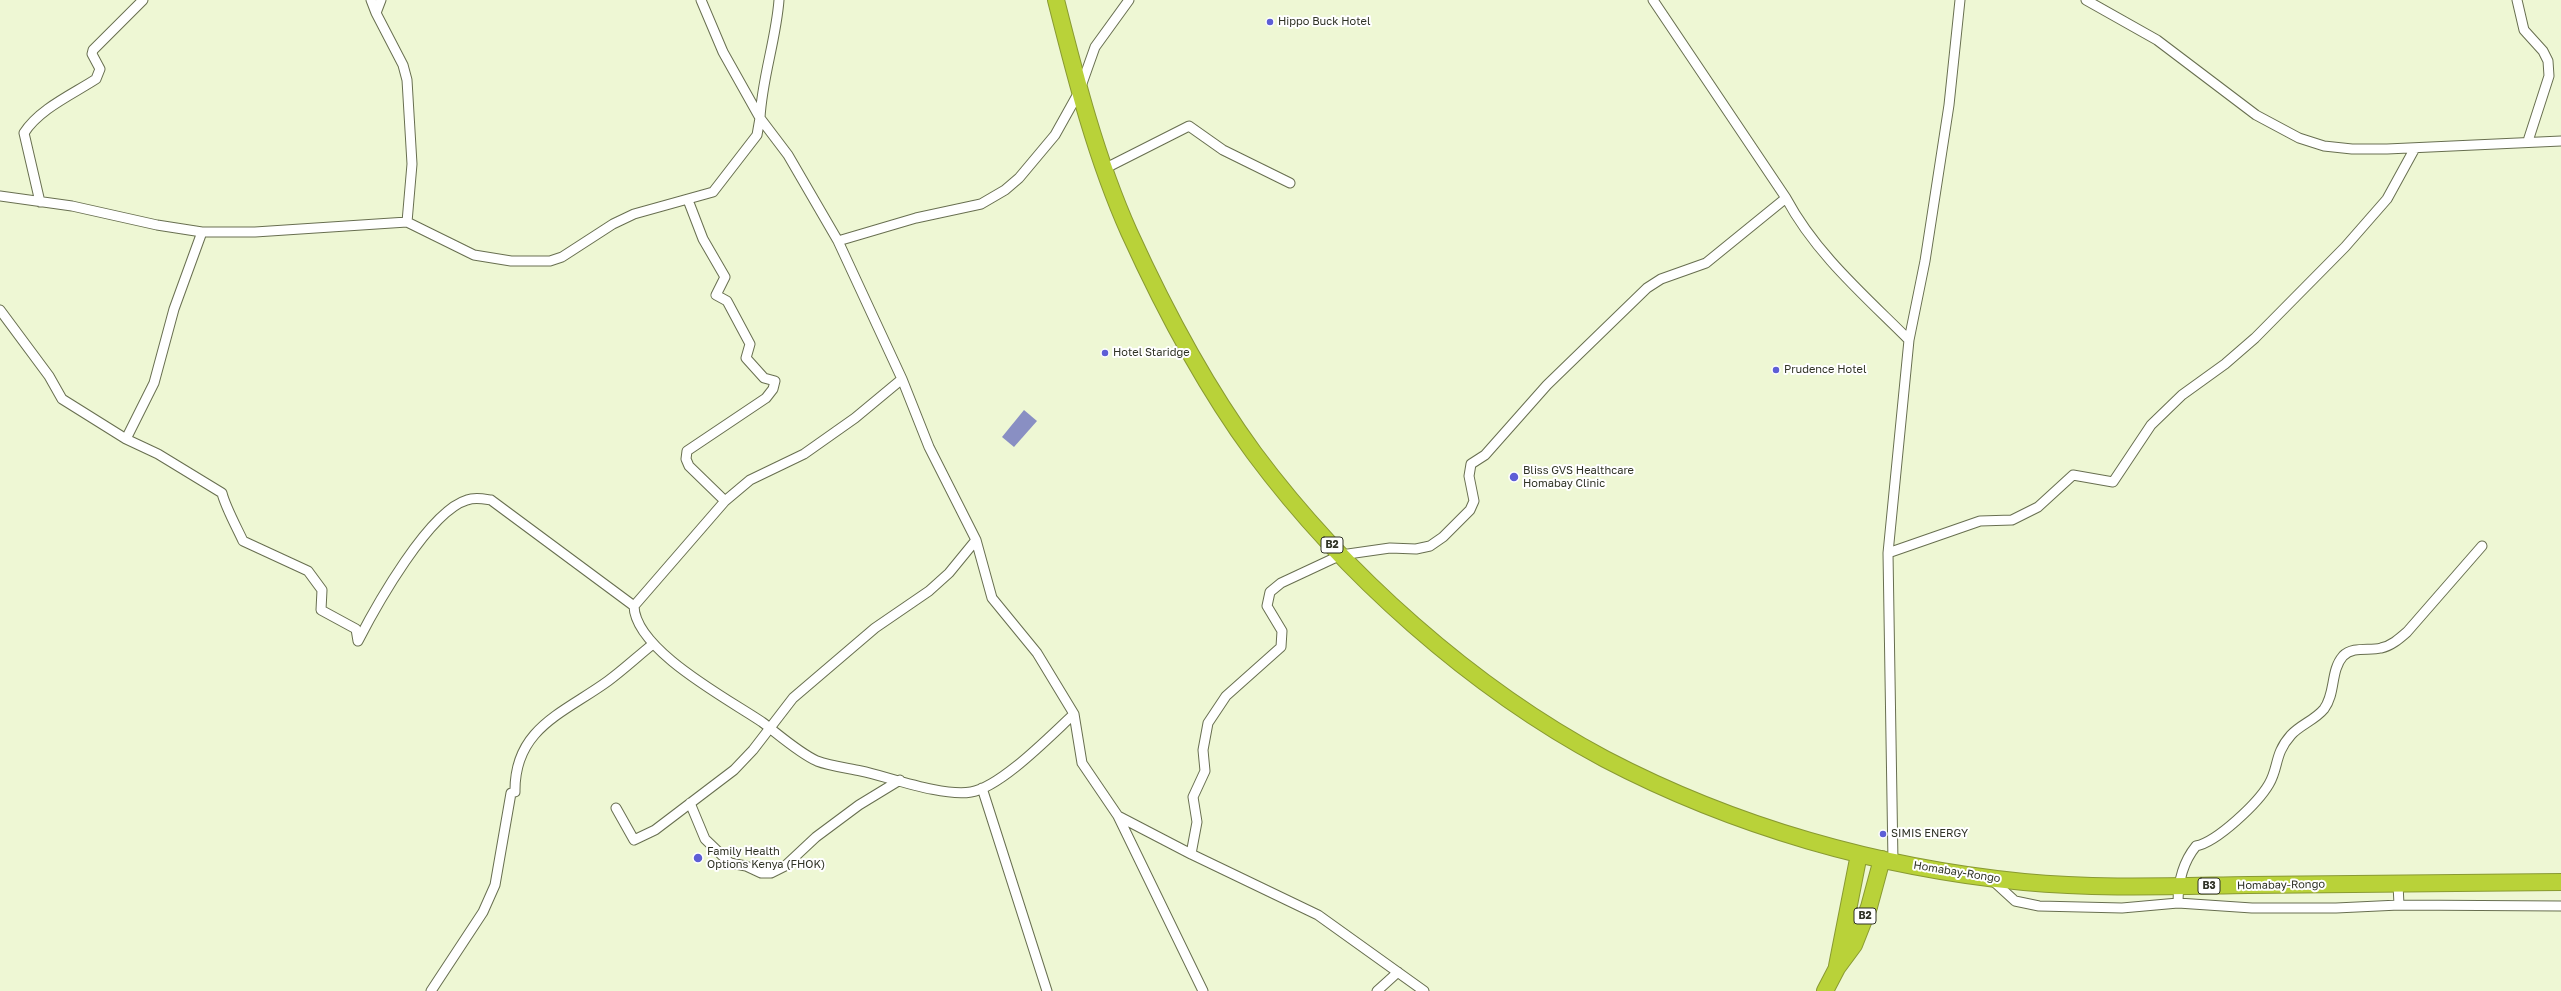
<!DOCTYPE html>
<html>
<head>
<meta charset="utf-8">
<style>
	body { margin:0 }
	canvas { display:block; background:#eef7d4 }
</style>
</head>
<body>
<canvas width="2561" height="991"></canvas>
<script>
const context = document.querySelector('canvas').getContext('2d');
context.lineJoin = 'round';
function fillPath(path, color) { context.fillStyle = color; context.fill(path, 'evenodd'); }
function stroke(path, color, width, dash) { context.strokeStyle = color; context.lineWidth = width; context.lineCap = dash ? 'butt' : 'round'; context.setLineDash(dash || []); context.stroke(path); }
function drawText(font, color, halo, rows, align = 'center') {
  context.font = font + ' "Golos Text",sans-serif'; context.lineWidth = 4; context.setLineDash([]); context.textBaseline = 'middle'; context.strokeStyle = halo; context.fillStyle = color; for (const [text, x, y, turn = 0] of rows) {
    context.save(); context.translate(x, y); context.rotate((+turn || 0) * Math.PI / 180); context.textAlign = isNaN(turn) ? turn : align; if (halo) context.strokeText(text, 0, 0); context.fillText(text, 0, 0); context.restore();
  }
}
fillPath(new Path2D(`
	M1024,410l13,11 -23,26 -12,-10z`), '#898fc3');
const street = new Path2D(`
	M371,0l5,13
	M381,0l-5,13 27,52 4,15 5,84 -5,58
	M779,0c-3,40 -17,78 -19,118l28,37 50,86 64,138 27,68 47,93 16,58 45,55 37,61 8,49 36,53 85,175
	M1653,0l133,198c30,56 78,97 123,142
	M2086,0l71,40 99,75 43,23 25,8 28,3h35l174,-8
	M2517,0l7,30 19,21 5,10 1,15 -21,65
	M1104,169l85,-43 34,24 67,33
	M0,196l72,10 85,19 45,7h53l152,-10 67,33 37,6h39l12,-4 51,-33 21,-10 79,-22 44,-57 3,-17 -37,-66 -22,-52
	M688,200l15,39 22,38 -9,18 11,6 23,43 -4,14 18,20 11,3 -2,8 -7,9 -79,53 -1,8 3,7 36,35
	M40,202l-16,-69c15,-24 49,-39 72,-54l4,-10 -8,-15 1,-4 50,-50
	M838,241l78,-23 65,-14 24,-14 14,-12 36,-43 24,-43 16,-45 34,-47
	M0,310l49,66 13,23 64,40 32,15 64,39c3,13 15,35 21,48l65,30 14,19 -1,20 35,19 2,12
	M902,379l-47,39 -51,36 -54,26 -25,21 -91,105c1,44 94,93 128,116 16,12 37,31 55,39 13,5 30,7 44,10 28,6 82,26 110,21 30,-5 80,-57 103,-78
	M126,439l28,-56 20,-74 28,-77
	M1888,553l92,-32 32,-1 26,-13 35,-32 40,7 38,-57 31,-30 43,-31 30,-26 90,-91 42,-48 28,-51
	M358,641c18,-35 71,-130 109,-141 8,-3 17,-1 24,0l143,106
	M982,788l65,203
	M690,803l15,36 25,24 16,3 15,7h10l14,-7 31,-29 43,-32 41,-25
	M616,808l18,32 21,-10 79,-60 19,-20 40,-52 82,-70 54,-37 20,-18 27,-33
	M1118,816l73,38 6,-32 -4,-25 12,-26 -2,-21 5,-27 18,-27 55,-49 1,-16 -15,-25 3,-14 11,-9 60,-28 49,-7 26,1 14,-3 13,-9 27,-27 4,-9 -5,-25 2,-12 14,-9 62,-70 100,-97 14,-9 45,-16 80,-65
	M1191,854l127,61 106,76
	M1893,862l-5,-309 21,-213 16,-79 24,-156 11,-105
	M1991,879l24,22 24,5 83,2 56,-5 74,5h84l63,-3 162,1
	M2398,884l1,21
	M2178,903c0,-20 5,-41 18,-57 21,-4 62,-43 73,-62 10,-17 5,-30 22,-49 9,-10 24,-15 33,-26 12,-16 6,-38 19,-53 10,-10 26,-5 38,-8 10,-2 18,-9 26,-16l75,-86
	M431,991l52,-79 12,-27 16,-92 4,-1c-1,-64 49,-79 93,-111 15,-11 30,-25 45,-37
	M1377,991l21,-19`);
const highway = new Path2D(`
	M1056,0c20,79 40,158 73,232 35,77 75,153 125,221 90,121 218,235 351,306 130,68 274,109 419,123 74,7 150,4 225,3 104,-1 208,-2 312,-3
	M1837,966l22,-112
	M1825,991l12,-23 17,-23 15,-38 13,-48`);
stroke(street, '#686f50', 11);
stroke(highway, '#899a32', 18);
stroke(street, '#fff', 9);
stroke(highway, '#b9d239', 16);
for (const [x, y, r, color] of [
	[1270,22,4,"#5d5ed6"],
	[1105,353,4,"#5d5ed6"],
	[1776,370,4,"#5d5ed6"],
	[1514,477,5,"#5d5ed6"],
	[1883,834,4,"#5d5ed6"],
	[698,858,5,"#5d5ed6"]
]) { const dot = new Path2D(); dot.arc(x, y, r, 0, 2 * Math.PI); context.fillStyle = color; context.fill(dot); stroke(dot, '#fff', 1.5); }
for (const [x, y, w] of [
	[1332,545,22],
	[2209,886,22],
	[1865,916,22]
]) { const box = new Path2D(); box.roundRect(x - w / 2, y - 8, w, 16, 3); context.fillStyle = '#fff'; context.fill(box); stroke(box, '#303326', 1); }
drawText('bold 10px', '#303326', null, [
	["B2",1332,545],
	["B3",2209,886],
	["B2",1865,916]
]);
drawText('11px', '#303326', '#fff', [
	["Hippo Buck Hotel",1278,22],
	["Hotel Staridge",1113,353],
	["Prudence Hotel",1784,370],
	["Bliss GVS Healthcare",1523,471],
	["Homabay Clinic",1523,484],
	["SIMIS ENERGY",1891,834],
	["Family Health",707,852],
	["Options Kenya (FHOK)",707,865]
], 'left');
drawText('11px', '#303326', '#fff', [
	["Homabay-Rongo",1957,872,9],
	["Homabay-Rongo",2281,885,-1]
]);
</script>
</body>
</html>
